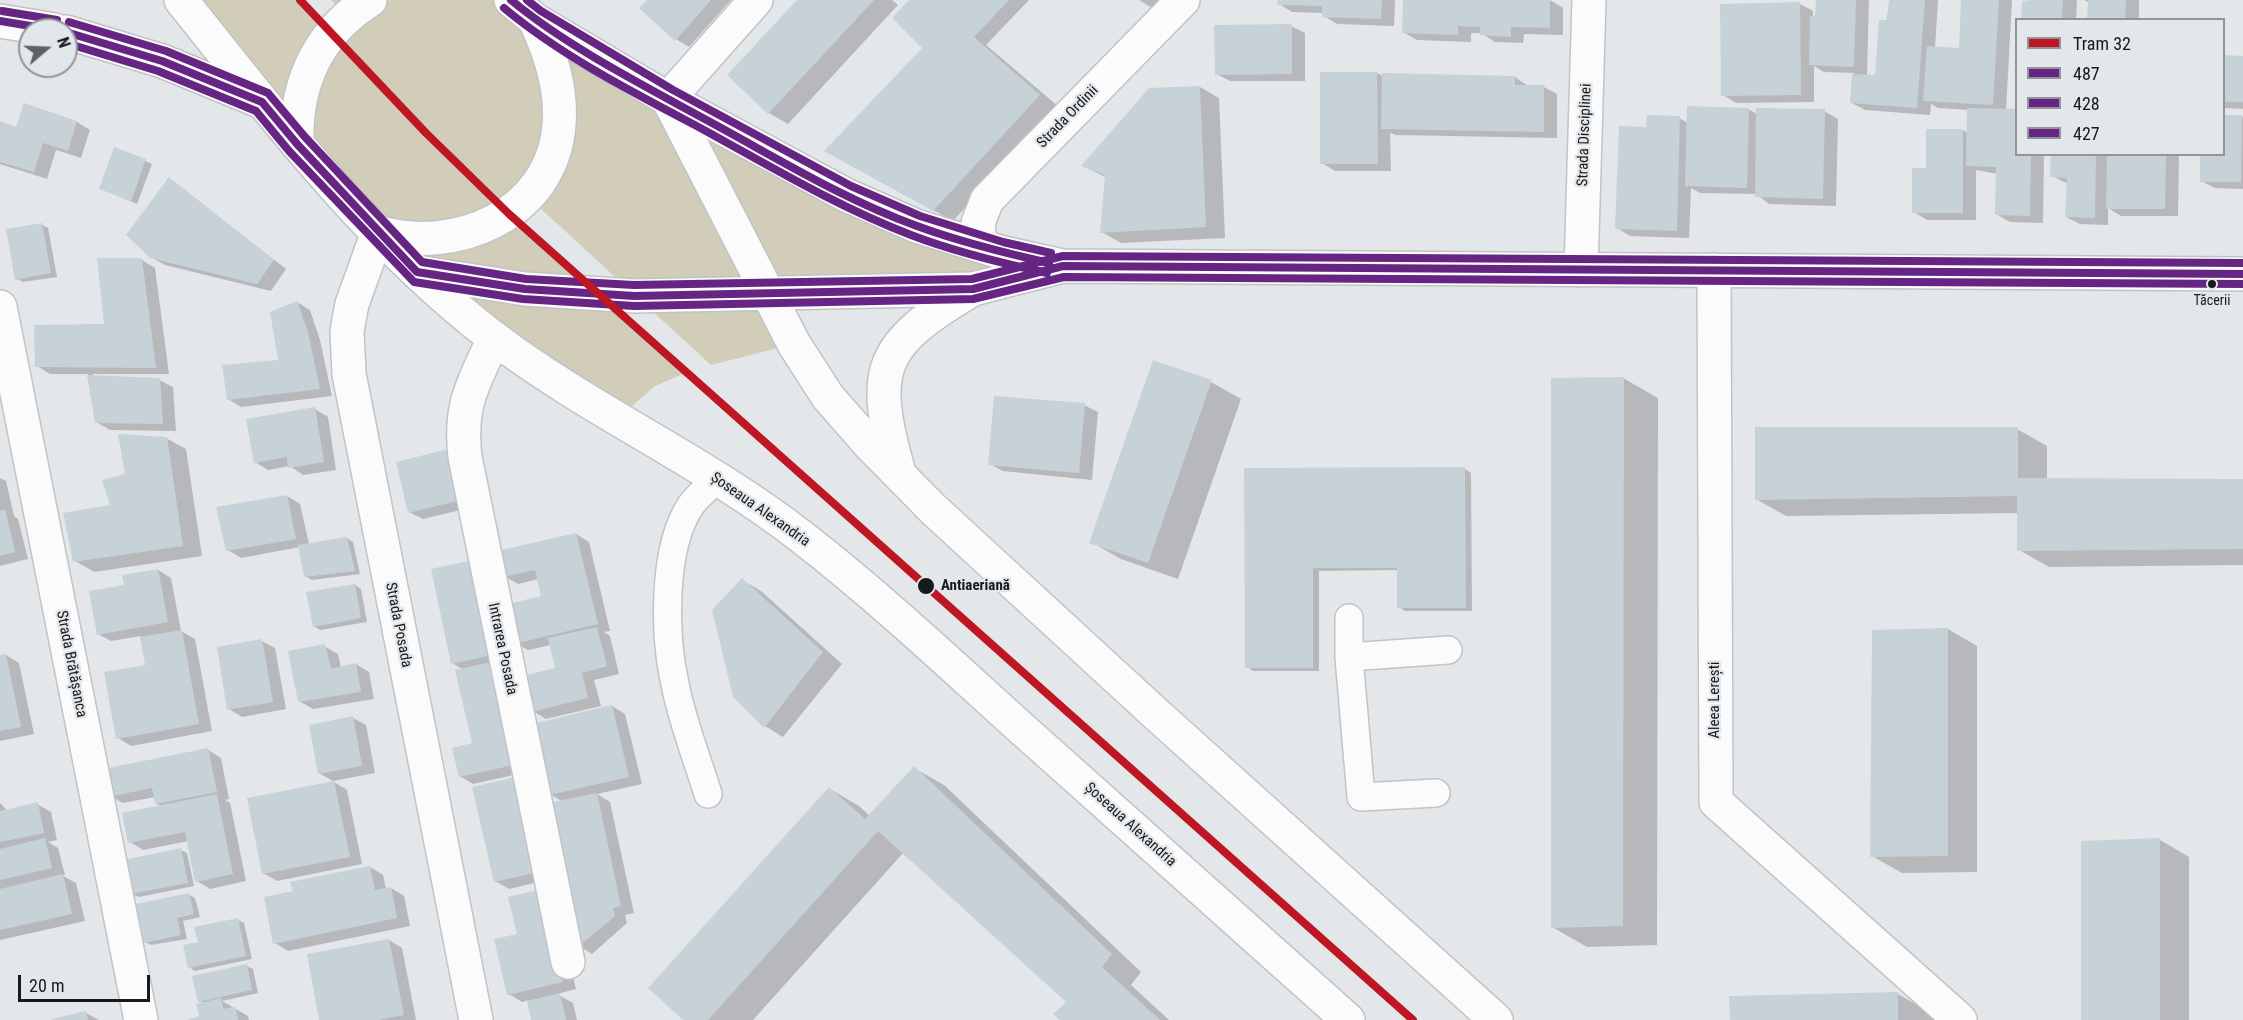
<!DOCTYPE html>
<html>
<head>
<meta charset="utf-8">
<style>
	body { margin:0 }
	#map { position:relative; width:2243px; height:1020px; overflow:hidden; background:#e4e7ea; font-family:"Roboto Condensed",sans-serif }
	canvas { display:block }
	.legend { position:absolute; left:2015px; top:18px; width:210px; height:138px; box-sizing:border-box; background:#e2e7ec; border:2px solid #919598; margin:0; padding:8px 10px; list-style:none; font-size:18px; color:#17191a }
	.legend li { display:flex; align-items:center; gap:12px; height:30px }
	.legend b { width:30px; border:2px solid #919598 }
	.north { position:absolute; left:18px; top:18px; width:60px; height:60px; box-sizing:border-box; background:#e2e7ec; border:2px solid #919598; border-radius:50%; rotate:71deg; font-size:16px; font-weight:700; line-height:24px; text-align:center; color:#17191a }
	.north::after { content:''; display:block; margin:auto; width:21px; height:27px; background:#5f6163; clip-path:polygon(50% 0,100% 100%,50% 72%,0 100%) }
	.scale { position:absolute; left:18px; top:975px; width:132px; height:27px; box-sizing:border-box; border:3px solid #17191a; border-top:0; padding-left:8px; font-size:18px; line-height:21px; white-space:nowrap; color:#17191a; -webkit-text-stroke:4px #e2e7ec; paint-order:stroke }
</style>
</head>
<body>
<div id="map">
<canvas width="2243" height="1020"></canvas>
<ul class="legend">
<li><b style="height:8px;background:#be1622"></b>Tram 32</li>
<li><b style="height:8px;background:#662483"></b>487</li>
<li><b style="height:8px;background:#662483"></b>428</li>
<li><b style="height:8px;background:#662483"></b>427</li>
</ul>
<div class="north">N</div>
<div class="scale">20 m</div>
</div>
<script>
const context = document.querySelector('canvas').getContext('2d');
context.lineJoin = 'round';
function fillPath(path, color) { context.fillStyle = color; context.fill(path, 'evenodd'); }
function stroke(path, color, width, dash) { context.strokeStyle = color; context.lineWidth = width; context.lineCap = dash ? 'butt' : 'round'; context.setLineDash(dash || []); context.stroke(path); }
function drawText(font, color, halo, rows, align = 'center') {
  context.font = font + ' "Roboto Condensed",sans-serif'; context.lineWidth = 4.5; context.setLineDash([]); context.textBaseline = 'middle'; context.strokeStyle = halo; context.fillStyle = color; for (const [text, x, y, turn = 0] of rows) {
    context.save(); context.translate(x, y); context.rotate((+turn || 0) * Math.PI / 180); context.textAlign = isNaN(turn) ? turn : align; if (halo) context.strokeText(text, 0, 0); context.fillText(text, 0, 0); context.restore();
  }
}
fillPath(new Path2D(`
	M181,0h119l32,35 16,-18 -17,-17h180l262,155 290,111 -295,28 26,50 -83,21 -184,-169 -18,18 176,159 -30,13 -39,34 -122,-82z`), '#d1cdb8');
fillPath(new Path2D(`
	M649,0h82l-42,47 -13,-8z
	M799,0h93l6,5 -110,119 -19,-11 -40,-38z
	M911,0h118l-43,45 72,61 -105,115 -108,-60 79,-114z
	M1139,0h28l-10,11z
	M1279,0h116l-1,26 -57,-2 -13,-8v-3l-32,-1 -13,-8z
	M1404,0h146l13,8v27l-39,-1 -1,9 -28,-1 -14,-9h-10v9l-54,-2 -14,-8z
	M1817,0h52l-2,76h10l13,-76h48l-3,48 25,1 3,-49h49l-6,111h10v43h28l-1,69 -33,-1 -14,-8 1,-40 -21,-4v50h-49l-13,-8 14,-43 35,-39 5,3 1,-23 -31,-2 -7,-4 -1,11 -65,-5 -13,-7 2,-30 -30,-1 -10,-6v36l-78,1 -13,-8 -2,-90 79,-1 13,7v10h3z
	M2033,0h44l-1,20h-54z
	M2084,0h55v20h-50l1,-17z
	M1291,26l14,7v48h-75l-14,-7z
	M2224,57l19,1v51l-19,-1z
	M1377,73l7,4h131l13,9 16,1 13,7v44l-161,-3 -6,-2 1,38h-56l-13,-8z
	M1200,87l19,11 6,140 -104,5 -19,-11 5,-54 -24,-12z
	M25,105l52,17 13,8 -9,28 -25,-8 -9,29 -47,-15v-41l17,6z
	M1748,109l9,5 67,-3 14,8 -2,87 -67,-2 -13,-10 -56,-1 -9,-5 -2,50 -59,-2 -13,-8 31,-99 31,-11 9,5z
	M2224,116l19,1v72l-28,-1 -14,-7 23,-27z
	M2052,154h127l-1,62h-57l-13,-8v17l-28,-1 -14,-7 2,-33 -16,-8z
	M145,161l7,3 -15,40 -36,-15z
	M169,179l117,90 -15,22 -106,-26 -14,-8z
	M41,224l7,4 9,49 -34,5 -6,-3z
	M142,260l13,8 14,106h-76v3l66,3 14,7 3,44 -66,-1 -14,-8 -8,-48h-38l-13,-8 69,-41z
	M297,302l13,8 10,30 12,56 -91,11 -13,-8 52,-38z
	M1623,378l35,20 -1,547 -70,2 -35,-20z
	M1211,382l30,17 -63,180 -57,-20 -30,-17z
	M1084,405l14,7 -6,68 -89,-9 -13,-7z
	M315,409l13,8 8,53 -33,5 -13,-9 -22,4 -13,-8z
	M2017,429l30,17v33l196,1v85l-194,2 -30,-17 -1,-37 -232,3 -30,-17z
	M166,438l20,11 16,107 -108,16 -19,-11 37,-54 15,-32z
	M398,463l75,44 -50,12 -14,-7z
	M1465,469l6,4 1,138h-67l-6,-4v-37l-80,1v100h-66l-6,-4 -2,-197z
	M0,478l6,3 8,35 4,3 10,40 -28,7z
	M287,496l13,8 9,40 38,-6 6,4 7,32 -48,6 -7,-4 -5,-29 -59,11 -13,-8z
	M576,534l13,8 21,89 -6,1 6,4 9,38 -25,6 7,26 -55,13 -13,-8 24,-41 -6,-25 -23,5 -13,-7 27,-46 -4,-18 -20,5 -14,-8z
	M472,561l55,211 -54,12 -13,-8 14,-32 -10,-74 -12,-7z
	M158,570l13,8 10,53 14,8 17,92 -81,15 -13,-8 28,-72 -5,-30 -30,5 -13,-7z
	M742,580l19,11 81,73 -59,73 -18,-11z
	M355,585l6,4 6,33 -47,8 -6,-4z
	M1948,629l29,17v226l-75,1 -30,-17z
	M262,641l13,7 11,61 -44,8 -13,-8z
	M324,646l14,8 3,14 15,-4 13,8 5,27 -61,10 -14,-8z
	M6,655l13,8 15,71 -34,7v-85z
	M612,706l13,8 17,70 -45,10 13,8 24,111 -9,2 2,8 -35,31 -13,-8 -16,-144 -13,-8z
	M353,718l13,7 9,48 -42,8 -14,-8z
	M208,750l13,8 8,41 -4,1 5,3 16,78 -36,8 -13,-8 -8,-40 -46,9 -13,-8 31,-36 -4,-2 -2,-7 -32,6 -13,-7z
	M914,768l30,17 197,187 -10,13 38,35h-106l5,-18 -164,-150 -151,168h-67l144,-231 29,17 11,10z
	M334,782l13,8 15,74 -85,17 -14,-8z
	M474,788l77,91 -42,10 -14,-8z
	M0,803l8,8 29,-7 14,8 6,28 -9,2 10,6 7,27 -2,1 13,7 9,38 -85,19z
	M2160,840l29,17v163h-107z
	M181,850l6,3 7,33 -55,11 -7,-3z
	M370,867l13,8 3,14 5,-1 13,8 6,30 -122,25 -13,-8 20,-51z
	M189,895l6,3 5,19 -17,4 4,18 -36,6 -6,-3z
	M555,898l21,91 -19,5 16,9 4,17h-44l-4,-20 -7,2 -13,-8 10,-59z
	M238,920l6,3 8,36 -57,12 -6,-4 11,-24z
	M389,940l13,8 14,72h-95z
	M247,966l6,3 5,24 -36,8 26,15 1,4h-59l11,-2 2,-15 -4,-2z
	M1898,994l35,20v6h-202z
	M86,1013l13,7h-44z`), '#0003');
fillPath(new Path2D(`
	M647,0h64l-36,41 -36,-33z
	M797,0h77l-106,114 -41,-39z
	M909,0h100l-35,37 66,58 -107,116 -109,-60 98,-103 -30,-30z
	M1278,0h104l-1,19 -59,-2v-11l-45,-1z
	M1403,0h147v28l-39,-1v10l-31,-2v-8l-22,-1v9l-56,-2z
	M1816,0h40l-2,67 -45,-2 1,-49h5z
	M1889,0h36l-8,108 -67,-5 2,-29 23,1 4,-55h8z
	M1961,0h38l-6,105 -70,-4 4,-55 32,2z
	M2031,0h32l-1,20h-41l1,-19z
	M2088,0h38l-1,20h-38z
	M1800,2l1,93 -80,1 -1,-92z
	M1292,24v50l-77,1 -1,-50z
	M2224,55l19,1v46h-19z
	M1320,72h57l1,92h-58z
	M1382,73l133,3v9h29v47l-163,-3z
	M1200,86l6,141 -106,6 5,-58 -24,-9 68,-78z
	M24,103l53,18 -9,30 -25,-8 -9,29 -34,-10v-41l16,6z
	M1687,106l62,2 -2,80 -62,-2z
	M1756,108l69,1 -2,90 -68,-2z
	M1967,108l49,1v45h15l-1,62 -35,-1 1,-48 -30,-1z
	M1647,115l33,1 -3,115 -62,-2 4,-103 27,1z
	M2224,115h18l-1,67h-41v-28h24z
	M1926,129h37v84h-51v-45h14z
	M114,147l32,12 -15,42 -32,-12z
	M2051,154h45l-1,64 -30,-1 2,-39 -17,-1z
	M2107,154h59l-1,55h-59z
	M169,177l105,83 -17,24 -107,-26 -24,-23z
	M42,223l9,50 -36,7 -9,-51z
	M97,258h45l14,110 -121,-1 -1,-42 70,-1z
	M297,301l11,31 12,57 -93,11 -5,-35 56,-5 -8,-48z
	M1153,360l59,20 -64,183 -59,-20z
	M87,375l73,3 3,46 -68,-1z
	M1624,377l-1,549 -72,2v-550z
	M994,396l91,7 -6,70 -91,-8z
	M315,407l9,55 -36,6 -1,-11 -33,6 -8,-44z
	M1755,427h263v51l225,1v70l-226,2v-55l-262,4z
	M118,434l49,3 16,109 -110,16 -10,-49 47,-8 -8,-25 23,-6z
	M448,449l13,51 -53,13 -12,-51z
	M1465,467l1,141h-69v-40h-84v100h-68l-1,-200z
	M287,495l9,44 -70,12 -10,-44z
	M5,509l10,43 -15,4v-45z
	M576,533l22,91 -85,20 -9,-39 37,-9 -6,-26 -32,7 -6,-26z
	M347,537l8,34 -51,6 -6,-32z
	M473,560l20,95 -42,9 -20,-95z
	M158,569l10,53 -71,13 -8,-44 35,-6 -2,-10z
	M742,578l81,74 -59,76 -31,-31 -21,-87z
	M355,584l6,34 -48,9 -7,-35z
	M597,627l10,39 -25,7 6,25 -57,14 -9,-36 33,-8 -7,-30z
	M1948,628v228l-78,1 2,-227z
	M182,630l17,94 -83,15 -12,-67 41,-7 -5,-28z
	M262,639l11,63 -46,8 -10,-63z
	M325,644l6,25 25,-6 5,29 -63,10 -10,-51z
	M6,654l15,73 -21,4v-76z
	M491,662l23,103 -55,12 -7,-29 20,-5 -17,-73z
	M612,705l17,72 -80,18 -17,-71z
	M353,716l9,50 -44,8 -9,-49z
	M208,748l9,44 -62,12 -3,-16 -44,9 -5,-28z
	M914,766l198,188 -10,13 58,53h-100l-7,-6 13,-12 -188,-171 -170,189h-25l-35,-32 181,-201 36,32z
	M516,777l22,95 -44,10 -22,-95z
	M334,781l16,76 -88,17 -15,-76z
	M597,793l24,113 -8,2 2,8 -37,31 -30,-144z
	M217,794l16,80 -38,8 -10,-50 -57,11 -6,-30z
	M38,802l6,31 -44,9v-31z
	M45,838l7,30 -52,12v-31z
	M2160,838v182h-79v-179z
	M181,848l7,35 -57,11 -7,-34z
	M370,866l5,24 16,-3 6,31 -124,26 -9,-47 29,-6 -3,-9z
	M63,874l9,40 -72,16v-41z
	M542,889l21,93 -56,13 -13,-56 23,-5 -9,-37z
	M189,893l5,21 -17,4 4,17 -37,8 -8,-39z
	M238,918l8,38 -58,12 -5,-23 15,-3 -4,-15z
	M389,939l15,76 -25,5h-60l-12,-66z
	M247,964l5,26 -54,12 -6,-26z
	M1898,992v28h-168l-1,-24z
	M560,993l6,27h-35l-4,-19z
	M221,998l2,11 12,-2 3,13h-51l12,-4 -3,-12z
	M86,1011l2,9h-36v-1z`), '#c7d1d8');
const lane = new Path2D(`
	M1349,618v39l12,140 75,-4
	M1349,657l99,-7
	M708,794c-11,-36 -26,-73 -33,-110 -11,-49 -13,-136 16,-179 7,-10 18,-18 26,-26`);
const street = new Path2D(`
	M668,99l88,-99
	M378,232l-26,72 -5,27 2,43 127,646
	M980,246l-2,-23 9,-23 196,-200
	M1581,270l8,-270
	M1714,270l2,532 244,218
	M0,307l141,713
	M494,338c-21,47 -35,66 -29,119l103,505`);
const secondary = new Path2D(`
	M0,21l55,9
	M66,32l96,29 100,41
	M668,99l178,96 70,31 84,26 63,14 1180,8
	M417,272l108,17 109,7 339,-7 86,-22`);
const primary = new Path2D(`
	M181,0c95,119 191,245 313,338 98,74 212,124 309,200 76,59 146,125 218,190 109,97 218,195 327,292
	M511,0l24,20 133,79 126,245 34,53 44,50 61,62 222,204 341,307
	M297,144c-2,-60 21,-111 73,-144
	M378,232c77,23 174,-17 181,-107 3,-38 -9,-72 -24,-105
	M899,473c-30,-106 -20,-128 74,-184`);
stroke(lane, '#c1c3c6', 30);
stroke(street, '#c1c3c6', 36);
stroke(secondary, '#c1c3c6', 36);
stroke(primary, '#c1c3c6', 36);
stroke(lane, '#fbfbfc', 27);
stroke(street, '#fbfbfc', 33);
stroke(secondary, '#fbfbfc', 33);
stroke(primary, '#fbfbfc', 33);
stroke(new Path2D(`
	M511,0c54,45 128,83 190,117 71,38 141,82 216,109 43,16 88,27 132,37
	M0,21l55,9
	M66,32l96,29 100,41 35,42 120,128 108,17 109,7 339,-7 90,-23 1180,8`), '#662483', 8);
stroke(new Path2D(`
	M504,8c55,46 126,83 189,116 72,39 142,82 218,111 44,17 90,28 136,38
	M66,43l92,28 98,40 33,40 125,131 109,17 111,7 339,-7 91,-22 1179,7`), '#662483', 8);
stroke(new Path2D(`
	M527,0l14,11 132,79 178,96 69,30 83,26 48,11
	M2,11l55,9
	M69,22l97,29 102,42 37,44 117,125 104,17 108,6 338,-6 91,-23 1180,7`), '#662483', 8);
stroke(new Path2D(`
	M300,0l126,133 83,81 904,806`), '#be1622', 8);
for (const [x, y, r, color] of [
	[2212,284,5,"#17191a"],
	[926,586,9,"#17191a"]
]) { const dot = new Path2D(); dot.arc(x, y, r, 0, 2 * Math.PI); context.fillStyle = color; context.fill(dot); stroke(dot, '#e2e7ec', 2); }
drawText('14px', '#17191a', '#e2e7ec', [
	["Tăcerii",2212,301]
]);
drawText('15px', '#17191a', '#e2e7ec', [
	["Strada Ordinii",1068,117,-46],
	["Strada Disciplinei",1585,135,-88],
	["Șoseaua Alexandria",760,510,35],
	["Strada Posada",398,625,79],
	["Intrarea Posada",502,649,78],
	["Strada Brătășanca",71,664,79],
	["Aleea Lerești",1715,700,-90],
	["Șoseaua Alexandria",1130,825,42]
]);
drawText('bold 15px', '#17191a', '#e2e7ec', [
	["Antiaeriană",941,586]
], 'left');
</script>
</body>
</html>
